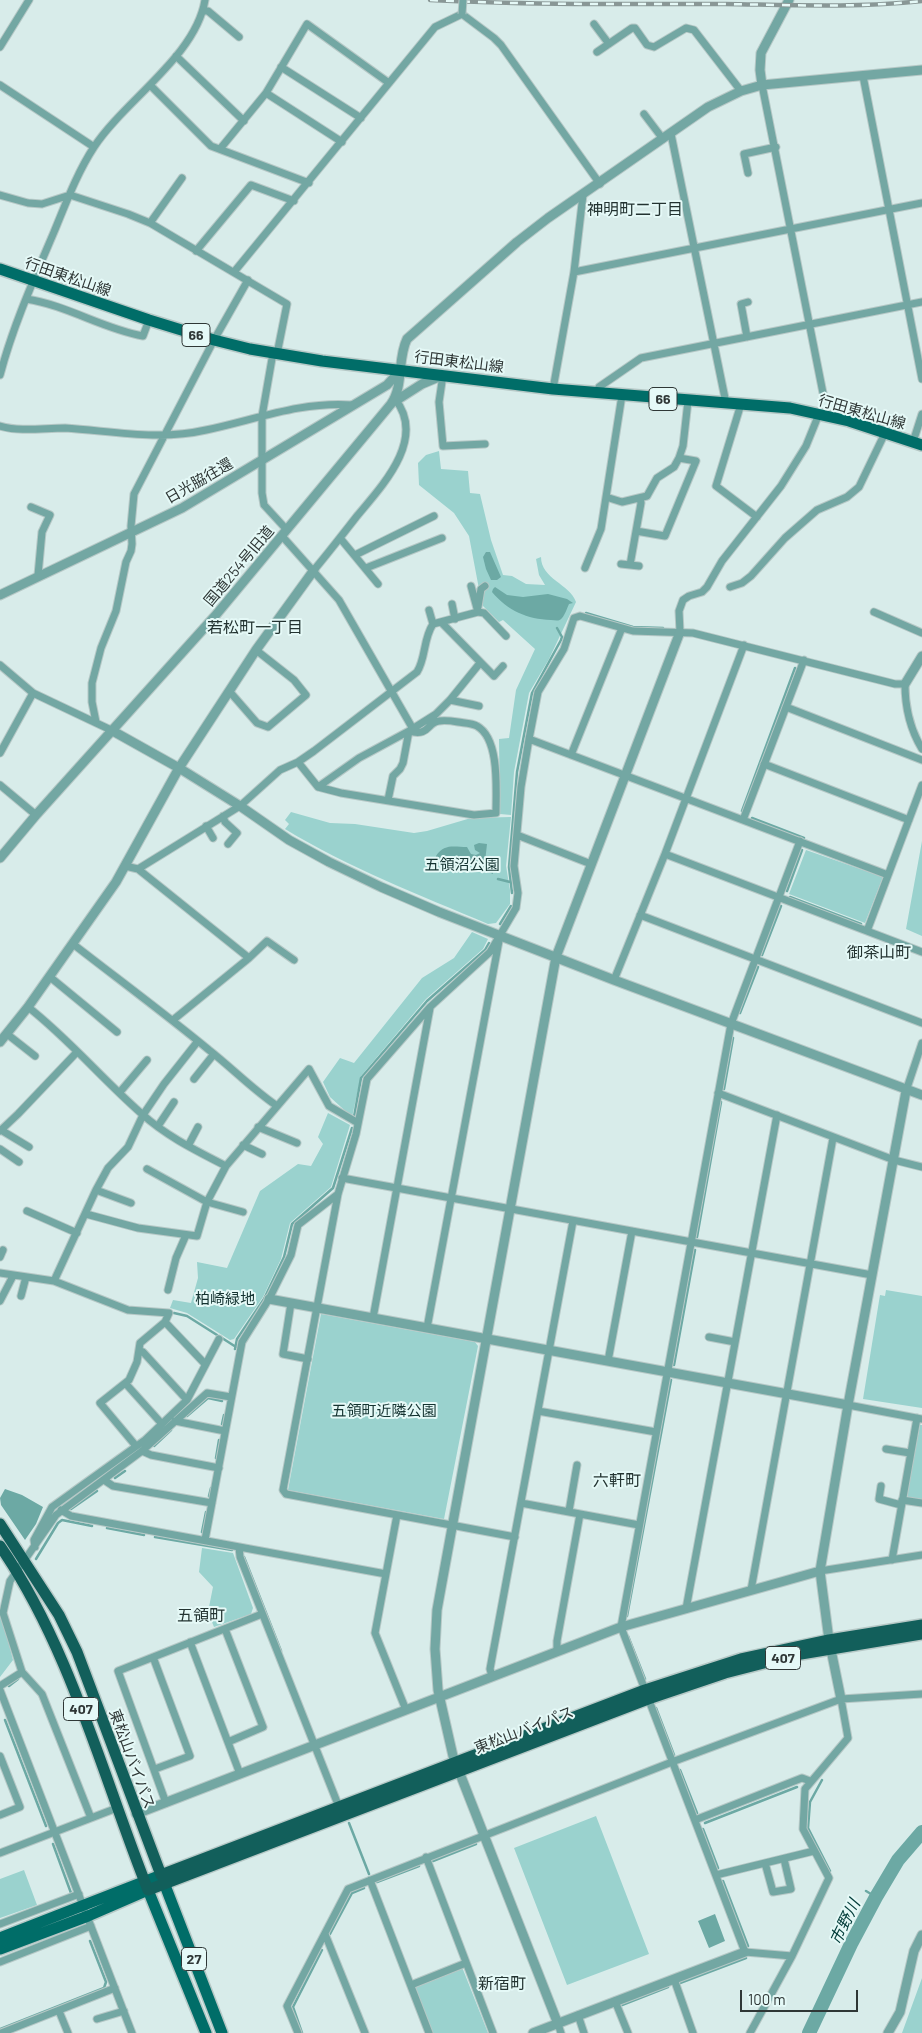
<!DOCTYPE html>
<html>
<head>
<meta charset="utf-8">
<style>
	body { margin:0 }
	#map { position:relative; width:922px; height:2033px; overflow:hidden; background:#d8ecea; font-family:Barlow,sans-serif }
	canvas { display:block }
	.scale { position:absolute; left:740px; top:1990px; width:118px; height:22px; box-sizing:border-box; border:2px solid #2f3736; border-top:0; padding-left:6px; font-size:15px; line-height:18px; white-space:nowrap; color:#2f3736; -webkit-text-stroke:4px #e5f9f7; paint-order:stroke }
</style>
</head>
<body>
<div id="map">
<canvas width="922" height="2033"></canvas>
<div class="scale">100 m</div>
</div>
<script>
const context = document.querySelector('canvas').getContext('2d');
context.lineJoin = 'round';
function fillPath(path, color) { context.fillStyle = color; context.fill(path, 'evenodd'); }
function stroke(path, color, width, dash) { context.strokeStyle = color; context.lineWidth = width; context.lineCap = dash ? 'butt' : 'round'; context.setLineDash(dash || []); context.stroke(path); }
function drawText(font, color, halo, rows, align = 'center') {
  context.font = font + ' Barlow,"Noto Sans JP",sans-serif'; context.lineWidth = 4; context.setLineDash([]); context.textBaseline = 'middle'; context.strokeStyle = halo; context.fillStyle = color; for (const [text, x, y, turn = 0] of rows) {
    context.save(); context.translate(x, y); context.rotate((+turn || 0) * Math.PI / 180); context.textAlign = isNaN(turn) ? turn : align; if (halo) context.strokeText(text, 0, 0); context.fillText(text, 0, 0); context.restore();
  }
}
fillPath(new Path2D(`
	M439,451l2,18 27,2 2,22 10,1 11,46 12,35 9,1 14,8 19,1 -6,-10 -3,-16 5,-2c0,22 29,27 35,45l-27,57 -20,34 -15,79 -3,43 -11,-1 -1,-75 10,-1 7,-48 19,-41 -32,-29 -4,2 -17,-17 -13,-69 -15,-23 -35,-28 -1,-22 8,-8z
	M291,812l39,11 25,1 59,9 13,-2 44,-13 40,-1 -5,49 4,24v14l-14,19 -8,1c-68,-29 -139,-56 -203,-95l4,-5 -4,-4z
	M922,841v95l-16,-7z
	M806,850l77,27 -18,46 -76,-29z
	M472,932l16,7 -5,10 -57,50 -65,77 -9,41 -22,-20 -7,-15 17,-24 14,5 68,-85 32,-20z
	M328,1113l22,12 -19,62 -41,36 -9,36 -18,38 -29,42 -4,1 -43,-27 -17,-5 3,-8 18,3 7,-25 -1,-16 30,6 33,-77 38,-27 13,2 12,-22 -5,-7z
	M886,1290l36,6v112l-59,-9 17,-104 5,1z
	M321,1314l154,28 3,4 -34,173 -156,-29z
	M920,1425h2v75l-13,-2 -2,-3z
	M202,1548l31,5 20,55 -2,6 -37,13 -6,-15 5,-25 -14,-15z
	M0,1614l2,2 11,44 -13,17z
	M596,1816l53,138 -82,31 -53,-137z
	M24,1870l13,35 -37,13v-39z
	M462,1967l26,66h-55l-18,-47z
	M922,1978v55h-20z`), '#9ad2ce');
fillPath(new Path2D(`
	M486,552h4l11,25 -4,3h-6l-5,-11 -3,-12z
	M495,587l12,8 16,2 25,-3 19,5 6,4 -4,1c-2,4 -4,11 -7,14 -3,4 -7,2 -11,2 -24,-1 -43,-9 -59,-28l1,-3z
	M479,843l8,1 -2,18 8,7v5l-25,-11 -25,4 -6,-4 -1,-7c8,-13 19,-9 31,-9l4,7 5,1 4,-2 -5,-3 -1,-5z
	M5,1489l17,6 21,12 -7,17 -11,16 -24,-35 -1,-7z
	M715,1914l10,27 -16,7 -11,-27z`), '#6ca9a4');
stroke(new Path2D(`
	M586,613l47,14 30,1
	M742,811l53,-143
	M752,818l52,20
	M498,879l12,3
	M787,891l15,-41
	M512,893l-3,-26 8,-95 15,-79 29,-53 1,-3 -5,-9
	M790,897l71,27
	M500,924l11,-18
	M762,955l19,-49
	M740,1013l18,-46
	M724,1089l9,-51
	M354,1117l7,-39 66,-77 58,-51 4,-7
	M697,1237l24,-135
	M174,1313l13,3 30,19
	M222,1338l14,9
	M235,1349l2,-10 27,-40 20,-42 8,-33 41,-36 19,-60
	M674,1365l21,-115
	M187,1416l21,-18 14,3
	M222,1424l2,-9
	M154,1446l17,-16
	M216,1458l3,-18
	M115,1478l10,-7
	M209,1496l2,-8
	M71,1509l26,-18
	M107,1528l37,7
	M202,1532l4,-20
	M155,1537l77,13
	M244,1557l37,94
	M36,1559l22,-36 4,-3 30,6
	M627,1616l44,-236
	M628,1636l17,43
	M9,1686l9,-7
	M656,1708l18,47
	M5,1720l41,106
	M680,1770l17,43
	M822,1780l-12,22 -2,26 22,43
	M349,1823l20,51
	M705,1823l92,-36
	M703,1829l15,39
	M53,1844l18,49
	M433,1861l43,-17
	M723,1881l25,65
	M377,1882l42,-16
	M866,1891l10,6
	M330,1934l22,-41 12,-5
	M680,1983l66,-25
	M622,2005l46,-18
	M0,2029l104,-41 2,-6 -16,-41
	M302,2033l-9,-26 29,-57`), '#6ca9a4', 2.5);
stroke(new Path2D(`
	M809,2033l42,-89 25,-47 22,-37 24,-28`), '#6ca9a4', 14);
const minor = new Path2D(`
	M204,11h4l31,26
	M594,24l15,20
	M0,47l29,-47
	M597,52l35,-24h3l12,17 7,2 32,-19 8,2 47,61
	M176,56l68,65
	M281,67l80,51
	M863,76l59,303
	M0,85l94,62
	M150,85l61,61 98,37
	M762,85l61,308
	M266,93l76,49
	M644,114l19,25
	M671,134l55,269
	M220,149l46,-56 41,-69 82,59
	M748,173l-4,-19 32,-7
	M0,195l28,8 14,1 28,-9 58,19 22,9 137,81 -10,50
	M150,223l32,-45
	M196,251l55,-66 43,16
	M234,272l201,-245 27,-13 32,24 7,7 99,139
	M574,272l348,-69
	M26,299c41,6 77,30 117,37l6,-16
	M747,337l-6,-33 7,-2
	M273,353l-11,63v77l2,12 23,25
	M0,375c13,-49 34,-96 54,-143 12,-29 23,-59 40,-85 31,-47 102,-91 111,-147
	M443,375l-4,27 4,44 42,-2
	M553,389l21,-117 9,-77
	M597,393l2,-6 42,-29 281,-56
	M741,404l-25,82 41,31
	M0,426c21,6 43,2 65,2 47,3 93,13 141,2 48,-10 96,-29 146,-25
	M913,442l9,-28
	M606,497l16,5 25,-6 10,-18 17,-11 5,-9 4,-12 5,-45
	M31,507l19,8 -8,17 -4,43
	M636,531l29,5 31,-75 -17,-3
	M282,536l57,64 74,129
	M340,538l38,46
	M355,555l79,-39
	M621,564l18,2
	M630,565l11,-62 -1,-5
	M366,568l76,-30
	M585,568l16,-39 21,-134
	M314,570c15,-18 29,-36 43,-54 25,-30 70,-77 38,-117
	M471,586l7,26
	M730,587l12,-4 9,-7 34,-38 32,-28 30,-13 12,-10 26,-54
	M452,604l3,15
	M478,607l3,-18 4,-3
	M429,610l4,14
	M874,612l48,21
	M441,622l53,54 9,-10
	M680,632l-1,-21 4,-11 6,-4 13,-4 5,-5 15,-26 59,-75 25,-40 13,-32
	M0,665l33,28 78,37
	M230,692l27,31 11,4 38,-32 -12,-15 -38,-30
	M450,700l29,6
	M786,707l136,53
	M96,722l-4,-20v-19l9,-35 15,-37 10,-49 5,-11 1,-7 -1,-18 3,-32 80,-154 34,-60
	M529,739l359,136
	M0,753l33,-60
	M571,755l51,-127
	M298,762l20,25 23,6 133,22 22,-2c0,-23 4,-74 -19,-87 -5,-3 -13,-3 -19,-4 -6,-1 -13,-2 -19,-1 -12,1 -9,16 -30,10l-6,32 -3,6 -7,7 -5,24
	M764,764l145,56
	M0,785l36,30
	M318,787l41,-29 50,-27 27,-17 14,-14 30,-37
	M223,816l2,6 12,11 -9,11
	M743,820l61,-160
	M206,826l7,12
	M517,835l74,29
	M665,854l257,98
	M125,866l13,3 102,-63 40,-36 18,-8 16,-11 103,-79c9,-14 6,-33 16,-48l45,-12 6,1 22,23
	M138,869l111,89
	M640,915l282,108
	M867,931l55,-146
	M73,944c45,35 91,69 136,106 23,18 43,39 68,56
	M50,977l67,55
	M614,980l51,-126 79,-209
	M28,1007c41,32 75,73 114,107 24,22 55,37 84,52
	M173,1020l76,-62 18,-17 27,19
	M7,1034l28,22
	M194,1079l20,-25
	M906,1091l16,-48
	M120,1092l27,-32
	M718,1093l176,67 28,7
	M158,1126l16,-24
	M258,1127l39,16
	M1,1130l28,17
	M0,1131l18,-17 59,-62
	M243,1145l19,9
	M188,1146l10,-19
	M0,1149l19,13
	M147,1169l60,33 36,10
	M342,1178l530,97
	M96,1190l35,13
	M27,1211l50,22
	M86,1214l52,14 59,8 10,-34 19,-36 83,-97 20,37 29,17
	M0,1257l3,-7
	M0,1273l54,8 74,29 41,3 -4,9 -25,21 -3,19 -8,18 -29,23 36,43
	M54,1281l42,-91 12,-22 20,-21 15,-32 21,-31 34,-43
	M168,1290l8,-32 10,-23
	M21,1296l5,-19
	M0,1301l13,-25
	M291,1303l-8,51 25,5
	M373,1318l57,-310
	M165,1322l40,42
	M427,1328l72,-387
	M709,1337l26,5
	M139,1351l4,1 44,48
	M608,1361l24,-130
	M126,1384l36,40
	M848,1405l74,14
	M538,1411l118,21
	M175,1421l50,10
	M886,1449l24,4
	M142,1451l9,4 68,13
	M104,1480l9,6 99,17
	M881,1486l-2,13 22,6
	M902,1500l20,3
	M521,1503l118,22
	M61,1510l10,6 315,58
	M569,1511l8,-46
	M397,1515l-22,118 31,77
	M515,1537l-229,-43 -3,-4 55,-296 18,-60 11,-55 63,-72 60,-55 26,-44 2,-15 -4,-27 7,-79 8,-48 9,-47 26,-43 10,-31 6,-2 53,15 60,2 202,51h10c0,22 5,45 17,65
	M205,1540l37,-198 27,-43 22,-44 7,-30 40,-31
	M35,1547l-1,-7 18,-33 93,-67 42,-40 32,-61
	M239,1547l1,10 99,250
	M892,1560l25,-142
	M820,1571l102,-16
	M751,1590l82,-452
	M686,1609l91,-494
	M225,1629l38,98 -35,15
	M190,1642l50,132
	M557,1651v-10l23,-127
	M153,1657l37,99 -35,13
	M22,1672l-19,-59 7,-32 46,-66 86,-64 65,-58 24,4
	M492,1676l-2,-7 83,-448
	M0,1686l22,-14 20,22 49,124
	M0,1690l132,343
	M0,1756l20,51 -20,8
	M166,1803l-48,-132 144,-57
	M695,1820l107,-42 8,3
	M0,1853l117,-45
	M426,1857l67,176
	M765,1863l8,29 18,-3 -7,-30
	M716,1875l98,-24
	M370,1880l59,153
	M0,1924l79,-30
	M325,1934l40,99
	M792,1956l-47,-4 -124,-325 110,-603 69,-183
	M0,1962l91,-36
	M674,1979l19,54
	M411,1985l55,-22
	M615,2001l13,32
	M59,2011l9,22
	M578,2015l6,18
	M97,2019l27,-8
	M558,2024l3,9
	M1,2033l114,-45
	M298,2033l-11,-27 61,-117 324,-127 169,-63 81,-5
	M750,2033l42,-77 37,-78 -26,-49 2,-40 43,-51 -7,-39`);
const tertiary = new Path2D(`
	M762,85l-2,-15 1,-17 28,-53
	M395,399l5,-1 22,-14 19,-8
	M0,595l182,-87 205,-123 11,-12
	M905,684l17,-28
	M111,730l68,38 61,38 49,34 40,22 52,25 58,25 175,68 308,115
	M0,858l36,-43 179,-199 176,-212c13,-18 6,-45 16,-65l110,-97 31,-24 160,-111 33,-16 21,-6 160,-15
	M0,1042l28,-35 88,-125 63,-114 77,-118 58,-80
	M269,1299l579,106
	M841,1699l-12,-59 -9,-69 28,-166 58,-314
	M136,1814l485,-187 199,-56
	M558,2024l-105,-268 -15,-66 -3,-41 2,-39 119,-653 124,-325
	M533,2033l212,-81
	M888,2033l12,-21 14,-61 8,-16`);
const primary = new Path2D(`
	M0,269l149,51 65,20 36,9 72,12 231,28 237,19 59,13 73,24
	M0,1938l161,-63 61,158
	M0,1949l88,-33 60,-26 58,143`);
const trunk = new Path2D(`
	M0,1524l59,91 18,37 84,223 484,-185 96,-31 88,-19 93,-15
	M0,1546c70,101 103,231 148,344l500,-191 77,-26 70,-18 127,-21`);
stroke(minor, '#b6c8c6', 9);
stroke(tertiary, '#b6c8c6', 11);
stroke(primary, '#b6c8c6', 14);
stroke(trunk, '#b6c8c6', 14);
stroke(minor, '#73a7a3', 7);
stroke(tertiary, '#73a7a3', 9);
stroke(primary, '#006d68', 11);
stroke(trunk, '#125f5b', 11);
const rail = new Path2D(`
	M430,0c98,5 197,4 295,4 66,1 132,4 197,-3`);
stroke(rail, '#899796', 4.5);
stroke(rail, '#e5f9f7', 2.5, [8]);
const minorBridge = new Path2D(`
	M462,14l1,-14`);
stroke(minorBridge, '#b6c8c6', 9, []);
stroke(minorBridge, '#73a7a3', 7);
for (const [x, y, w] of [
	[196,335,28],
	[663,399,28],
	[783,1658,35],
	[81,1709,35],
	[194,1959,25]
]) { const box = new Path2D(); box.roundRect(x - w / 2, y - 11.5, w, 23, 4); context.fillStyle = '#e5f9f7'; context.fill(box); stroke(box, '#2f3736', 1); }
drawText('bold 14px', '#2f3736', null, [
	["66",196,335],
	["66",663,399],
	["407",783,1658],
	["407",81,1709],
	["27",194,1959]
]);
drawText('15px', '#2f3736', '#e5f9f7', [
	["行田東松山線",68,277,19],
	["行田東松山線",459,362,7],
	["行田東松山線",862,412,16],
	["日光脇往還",199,481,-30],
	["国道254号旧道",239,566,-50],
	["東松山バイパス",524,1730,-21],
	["東松山バイパス",132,1759,70]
]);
drawText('15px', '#133230', '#e5f9f7', [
	["五領沼公園",462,865],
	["柏崎緑地",225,1299],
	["五領町近隣公園",384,1411]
]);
drawText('16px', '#233331', '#e5f9f7', [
	["神明町二丁目",635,210],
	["若松町一丁目",255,628],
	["御茶山町",879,953],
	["六軒町",617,1481],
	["五領町",201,1616],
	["新宿町",502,1984]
]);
drawText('italic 16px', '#003b38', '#e5f9f7', [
	["市野川",845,1922,-64]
]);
</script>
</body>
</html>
